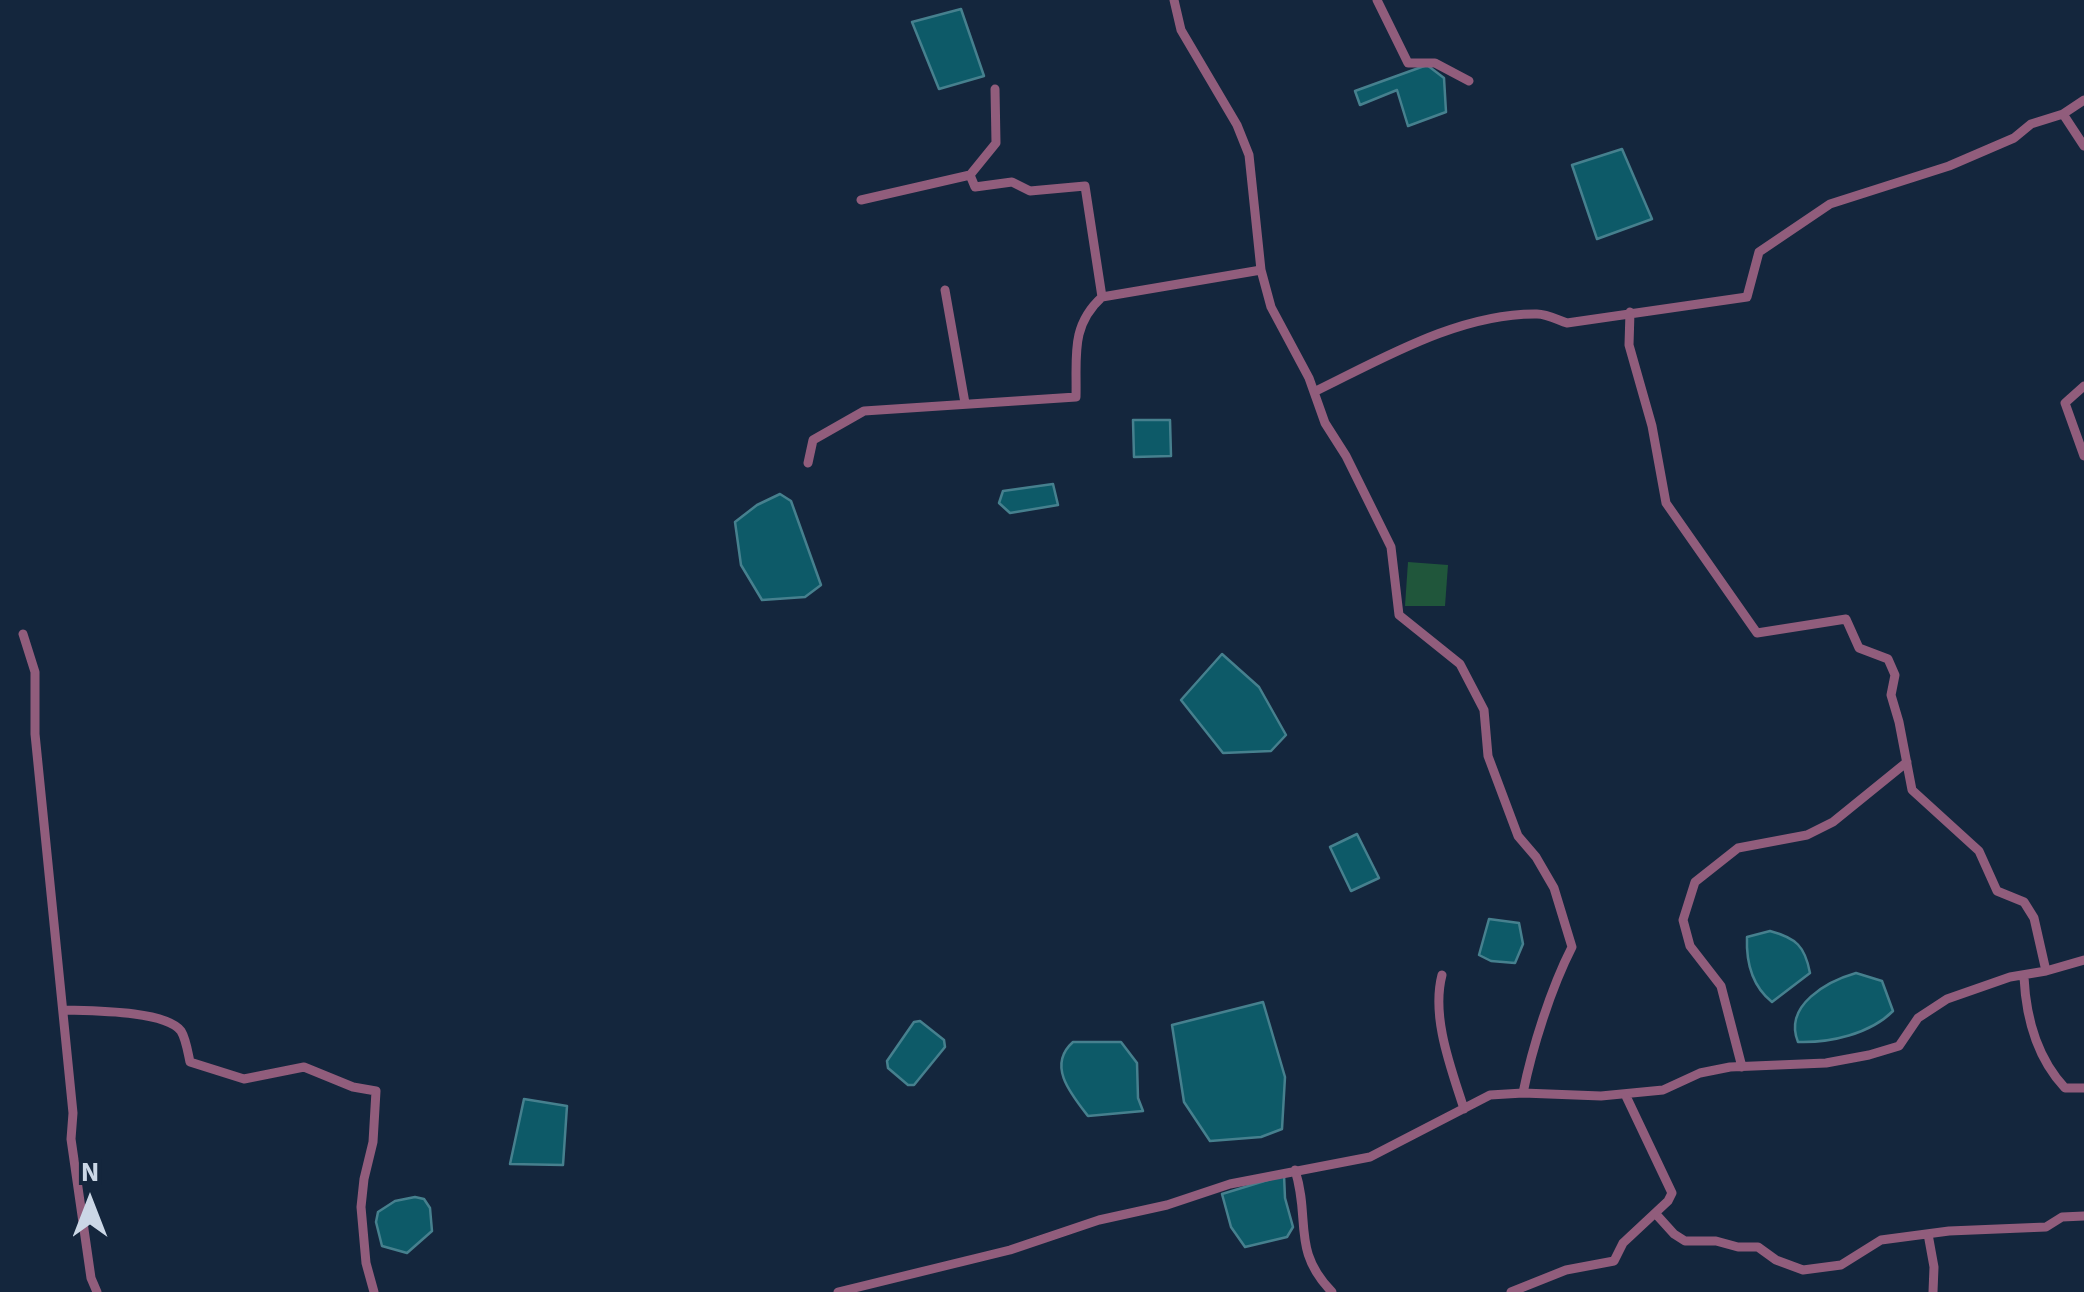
<!DOCTYPE html>
<html>
<head>
<meta charset="utf-8">
<style>
	body { margin:0 }
	#map { position:relative; width:2084px; height:1292px; overflow:hidden; background:#14263d; font-family:"Source Sans 3",sans-serif }
	canvas { display:block }
	.north { position:absolute; left:40px; top:1152px; width:100px; height:100px; -webkit-text-stroke:8px #14263d; paint-order:stroke; rotate:0deg; font-size:28px; font-weight:700; line-height:40px; text-align:center; color:#cbd7e6 }
	.north::after { content:''; display:block; margin:auto; width:35px; height:45px; background:#cbd7e6; clip-path:polygon(50% 0,100% 100%,50% 72%,0 100%) }
</style>
</head>
<body>
<div id="map">
<canvas width="2084" height="1292"></canvas>
<div class="north">N</div>
</div>
<script>
const context = document.querySelector('canvas').getContext('2d');
context.lineJoin = 'round';
function fillPath(path, color) { context.fillStyle = color; context.fill(path, 'evenodd'); }
function stroke(path, color, width, dash) { context.strokeStyle = color; context.lineWidth = width; context.lineCap = dash ? 'butt' : 'round'; context.setLineDash(dash || []); context.stroke(path); }
fillPath(new Path2D(`
	M1408,562l40,3 -3,41h-40z`), '#20563b');
const water = new Path2D(`
	M961,9l23,67 -45,13 -27,-67z
	M1427,65l17,13 2,34 -38,14 -11,-36 -37,15 -5,-14z
	M1622,149l30,70 -55,20 -25,-74z
	M1133,420h37l1,36 -37,1z
	M1053,484l5,21 -48,8 -11,-10 4,-12z
	M780,494l11,7 30,84 -16,12 -43,3 -21,-35 -6,-43 22,-17z
	M1222,654l37,33 27,48 -15,16 -48,2 -42,-53z
	M1357,834l22,44 -28,13 -21,-44z
	M1489,919l30,4 4,21 -8,19 -24,-2 -12,-6z
	M1770,931c26,7 35,15 40,42l-38,29c-20,-16 -26,-40 -25,-65z
	M1856,973l26,8 11,30c-23,23 -63,32 -95,31 -15,-37 30,-61 58,-69z
	M1263,1002l22,75 -3,52 -21,8 -51,4 -26,-39 -12,-77z
	M920,1021l24,19 1,7 -31,38h-6l-20,-17 -1,-7 27,-39z
	M1073,1042h48l16,21 1,35 5,13 -55,5c-18,-23 -41,-51 -15,-74z
	M524,1099l43,7 -4,59 -53,-1z
	M1284,1175l1,23 8,29 -6,10 -42,10 -14,-20 -9,-33z
	M415,1197l9,2 6,9 2,23 -25,22 -25,-7 -6,-24 2,-10 17,-11z`);
fillPath(water, '#0d5a68');
stroke(water, '#46808e', 2.5);
stroke(new Path2D(`
	M1174,0l7,30 56,95 12,30 12,115 10,37 38,71 16,45 21,33 45,91 8,68 61,49 24,46 4,46 30,80 18,21 18,31 18,59c-21,41 -40,101 -49,146
	M1377,0l31,63h27l34,18
	M995,89l1,54 -26,32 5,12 37,-5 18,9 55,-5 17,111
	M2063,114l21,32
	M861,200l109,-25
	M945,290l20,113
	M2084,386l-19,17 19,53
	M1314,392c68,-33 145,-79 223,-78 10,0 21,6 30,9l180,-26 12,-45 71,-48 119,-38 65,-28 17,-14 32,-10 21,-14
	M808,463l5,-23 51,-29 212,-14c1,-40 -6,-71 26,-100l159,-27
	M23,634l12,38v62l38,379 -2,26 20,139 6,14
	M2046,971l38,-11
	M1442,975c-11,42 9,93 22,134
	M2024,977c2,41 13,81 41,111h19
	M63,1010c25,1 102,0 118,21 5,8 7,22 9,31l54,17 60,-12 49,20 23,4 -3,51 -9,37 -3,28 5,56 8,29
	M1742,1067l-21,-81 -31,-40 -7,-26 12,-38 43,-34 69,-13 26,-13 74,-60
	M1295,1170c16,50 -4,80 37,122
	M1655,1213l19,21 11,7h31l22,6h20l18,13 27,10 38,-5 40,-25 68,-9 97,-4 16,-10 22,-1
	M1928,1234l6,33 -1,25
	M838,1292l172,-42 89,-30 68,-15 63,-21 140,-27 120,-62 33,-2 78,3 62,-6 37,-17 30,-6 96,-4 43,-8 30,-9 19,-28 29,-19 63,-22 36,-6 -12,-53 -10,-16 -27,-11 -18,-40 -67,-61 -13,-68 -8,-27 4,-20 -7,-16 -29,-11 -13,-29 -89,14 -91,-130 -14,-77 -23,-81 1,-33
	M1511,1292l55,-22 48,-9 9,-18 45,-42 4,-8 -47,-99`), '#915d7c', 9);
</script>
</body>
</html>
